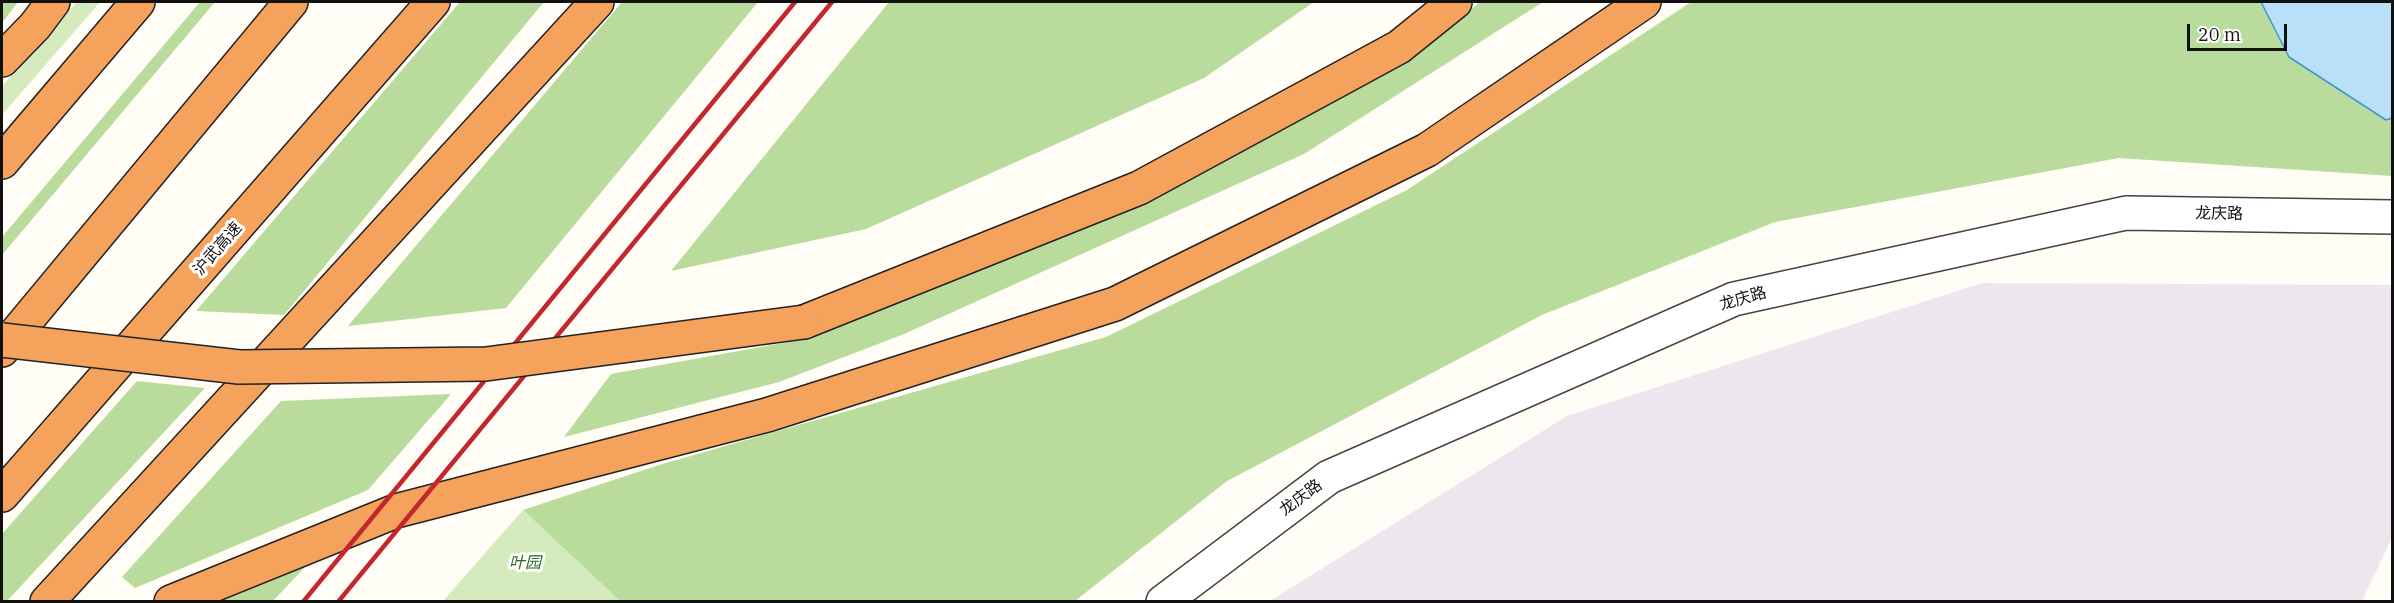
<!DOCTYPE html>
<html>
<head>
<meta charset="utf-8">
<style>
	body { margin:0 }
	#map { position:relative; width:2394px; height:603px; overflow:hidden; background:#fffdf5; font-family:"IBM Plex Serif",serif }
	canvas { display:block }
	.frame { position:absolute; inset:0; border:3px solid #111; pointer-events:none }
	.scale { position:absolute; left:2187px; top:24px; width:100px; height:27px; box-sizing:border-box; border:3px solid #111; border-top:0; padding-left:8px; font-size:18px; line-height:21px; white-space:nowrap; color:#111; -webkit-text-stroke:4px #fff; paint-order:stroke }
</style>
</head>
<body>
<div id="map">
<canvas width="2394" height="603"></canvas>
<div class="frame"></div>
<div class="scale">20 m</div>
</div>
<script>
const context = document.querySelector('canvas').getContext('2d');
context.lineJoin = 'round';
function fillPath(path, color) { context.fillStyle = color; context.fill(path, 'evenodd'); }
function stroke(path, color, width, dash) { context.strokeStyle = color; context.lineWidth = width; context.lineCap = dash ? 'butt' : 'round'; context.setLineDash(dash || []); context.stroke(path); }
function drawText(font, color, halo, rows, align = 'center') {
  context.font = font + ' "IBM Plex Serif","Noto Sans SC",serif'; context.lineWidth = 6; context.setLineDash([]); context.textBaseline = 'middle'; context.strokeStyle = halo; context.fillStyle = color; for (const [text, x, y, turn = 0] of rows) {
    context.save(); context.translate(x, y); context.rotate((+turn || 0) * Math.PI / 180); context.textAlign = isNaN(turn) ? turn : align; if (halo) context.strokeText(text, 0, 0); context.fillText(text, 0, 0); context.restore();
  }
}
fillPath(new Path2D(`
	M1982,283l410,2v253l-30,63h-1092l297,-185z`), '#eee6ef');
fillPath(new Path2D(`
	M77,2h23l-98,113v-29z
	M523,510l97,91 -178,1z`), '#d5ebbd');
fillPath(new Path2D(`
	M2,2h16l-16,21z
	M200,2h15l-213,253v-18z
	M460,2h84l-260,313 -88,-4z
	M622,2h136l-252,306 -158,18z
	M889,2h425l-110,76 -338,151 -195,42z
	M1480,2h63l-239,152 -400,180 -125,48 -215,55 47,-63 189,-34 202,-79 243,-117 202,-115z
	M1691,2h570l28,55 97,63 6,-2v58l-273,-18 -344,64 -233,93 -315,166 -152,120h-455l-97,-91 136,-45 447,-128 301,-147z
	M137,381l68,7 -198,213h-5v-67z
	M451,394l-83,96 -233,98 -13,-11 159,-176z
	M306,566l-33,35h-54z`), '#b9dc9c');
const water = new Path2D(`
	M2261,2h131v116l-6,2 -97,-63z`);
fillPath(water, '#b9e0f7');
stroke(water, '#3f96cf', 1.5);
const tertiary = new Path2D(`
	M1163,602l166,-125 405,-178 392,-86 266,4`);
const motorway = new Path2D(`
	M2,60l33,-34 18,-24
	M2,162l136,-160
	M804,322l335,-134 260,-141 56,-45
	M2,350l289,-348
	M2,495l431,-493
	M47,602l550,-600
	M171,602l225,-91 371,-96 348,-111 312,-154 217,-148`);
stroke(tertiary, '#444', 36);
stroke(motorway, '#222', 36);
stroke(tertiary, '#fff', 33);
stroke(motorway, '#f5a25d', 33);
stroke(new Path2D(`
	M303,602l492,-600
	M338,602l494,-600`), '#c4262e', 4.5);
const motorwayBridge = new Path2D(`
	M2,340l237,27 247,-3 318,-42`);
stroke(motorwayBridge, '#222', 36, []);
stroke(motorwayBridge, '#f5a25d', 33);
drawText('16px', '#111', '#fff', [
	["龙庆路",2219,214,1],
	["沪武高速",218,249,-49],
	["龙庆路",1743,299,-16],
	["龙庆路",1301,498,-37]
]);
drawText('italic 16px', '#2f6b1f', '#fff', [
	["叶园",525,563]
]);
</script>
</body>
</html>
